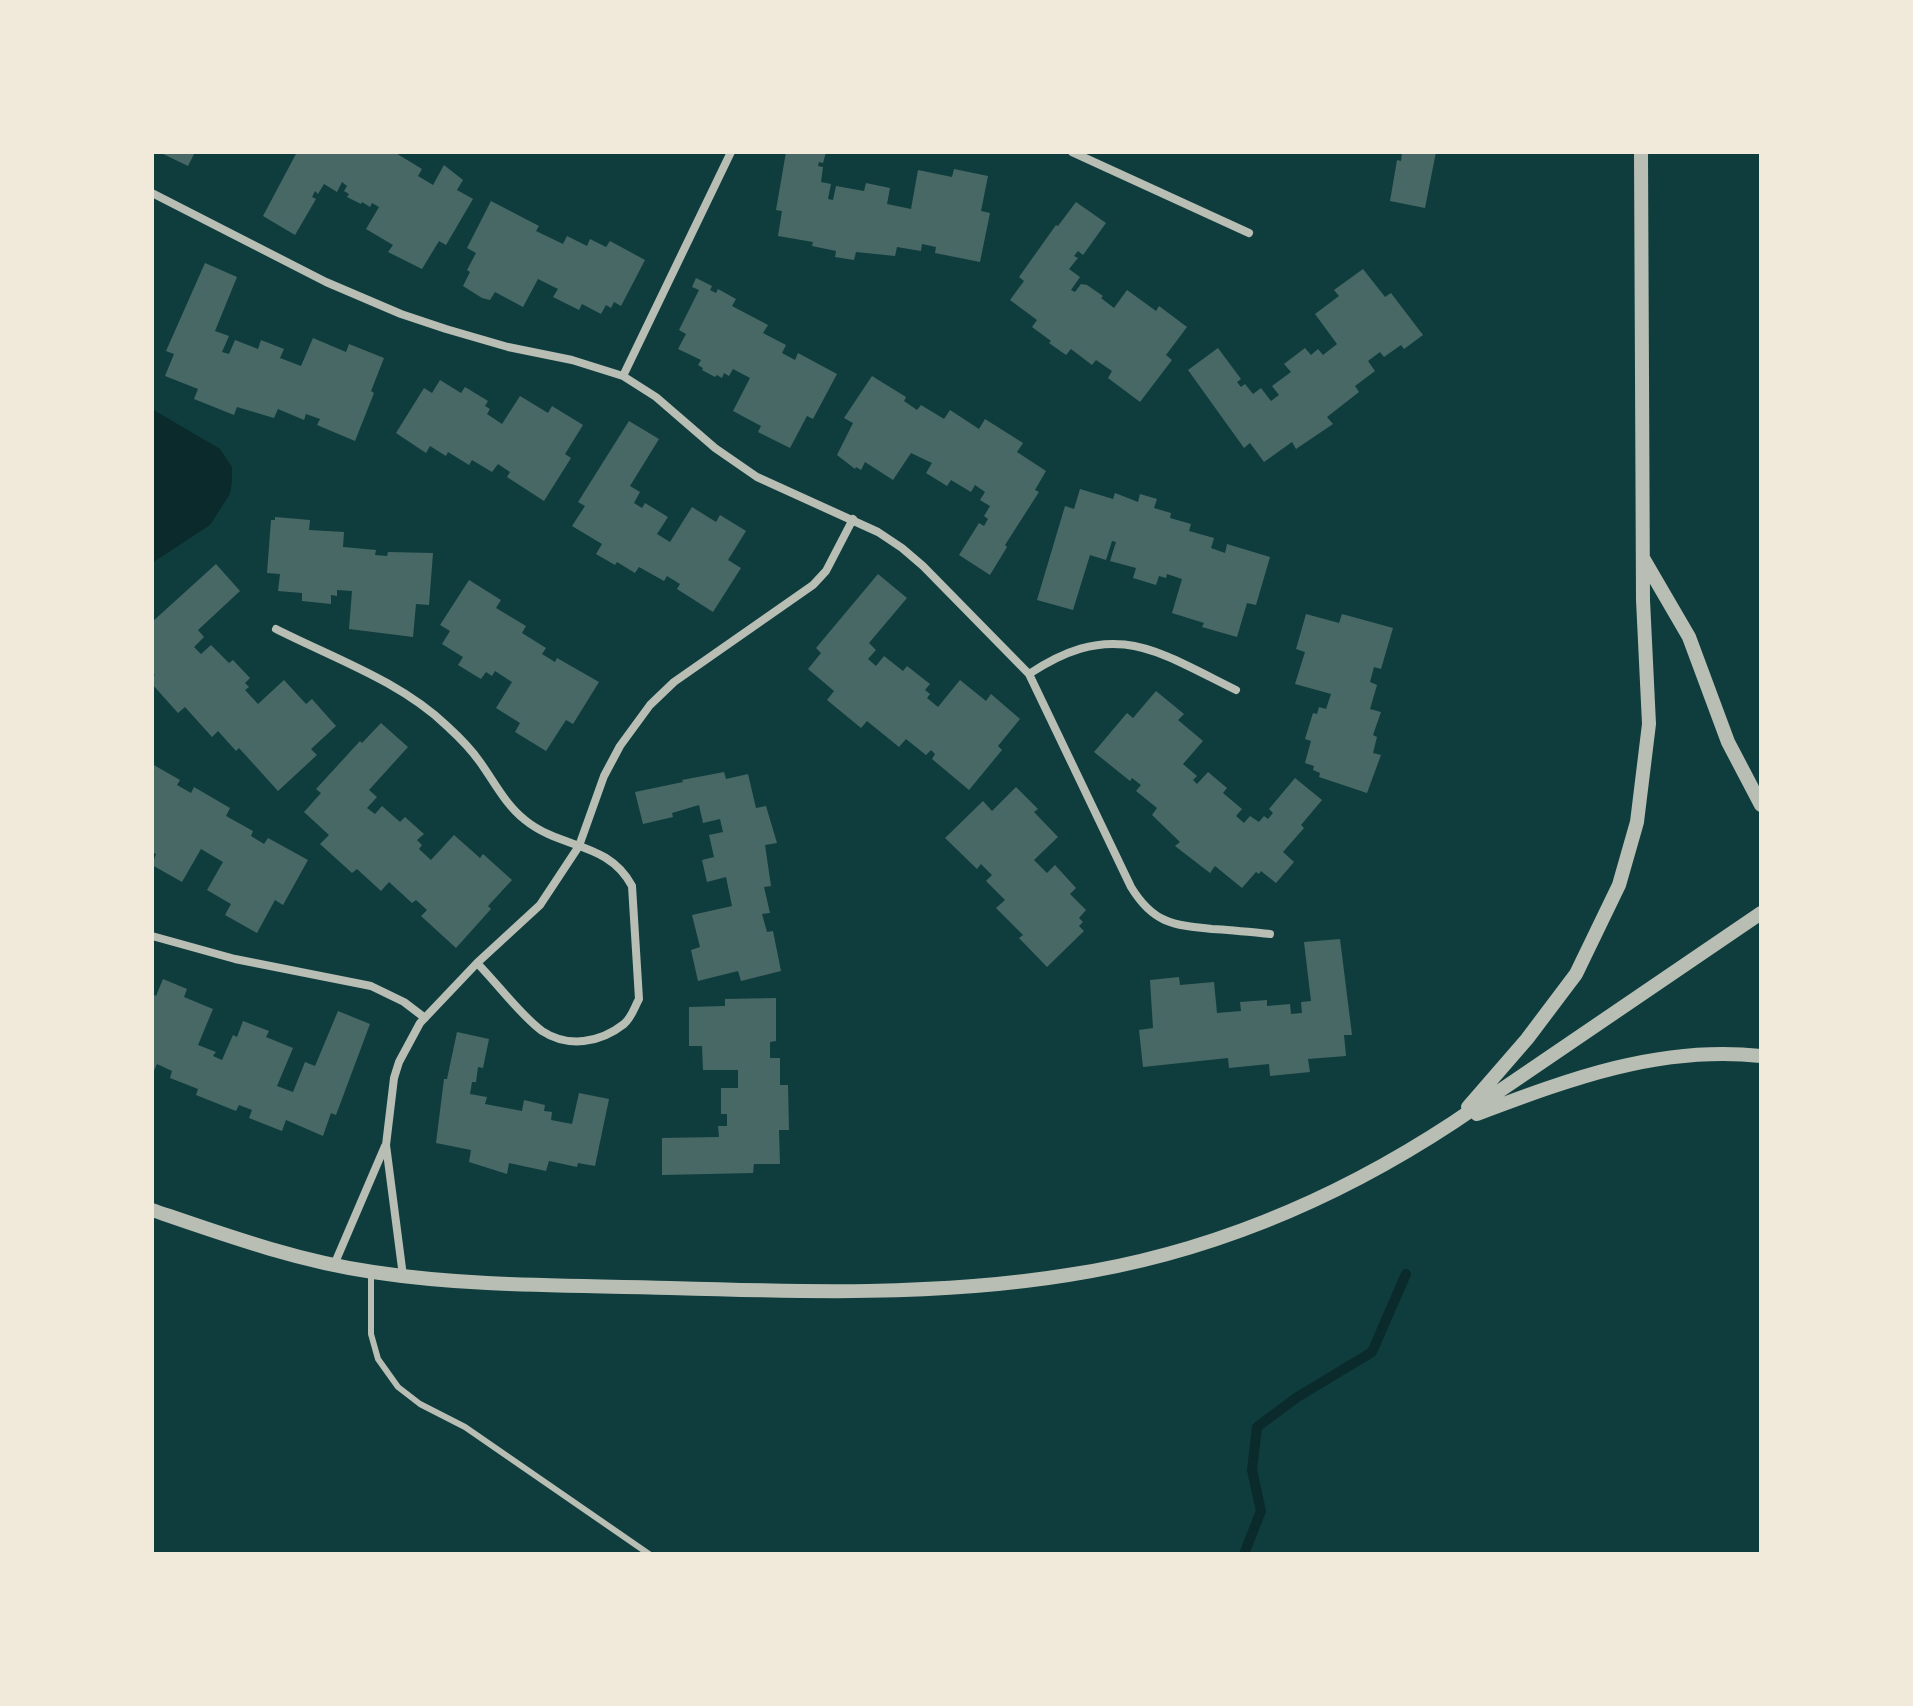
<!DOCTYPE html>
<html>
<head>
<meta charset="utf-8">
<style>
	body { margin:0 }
	#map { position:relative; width:1913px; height:1706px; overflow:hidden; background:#0f3d3e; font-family:"Public Sans",sans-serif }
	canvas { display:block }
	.frame { position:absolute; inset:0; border:154px solid #f1e9da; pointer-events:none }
</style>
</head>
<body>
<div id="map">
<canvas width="1913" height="1706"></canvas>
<div class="frame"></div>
</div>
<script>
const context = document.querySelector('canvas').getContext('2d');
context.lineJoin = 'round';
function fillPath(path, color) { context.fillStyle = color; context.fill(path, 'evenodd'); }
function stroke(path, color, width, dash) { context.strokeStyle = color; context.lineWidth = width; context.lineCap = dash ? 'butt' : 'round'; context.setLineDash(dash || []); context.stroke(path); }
fillPath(new Path2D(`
	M152,409l68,40 12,18v15l-2,12 -20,31 -58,38z`), '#0a2a2b');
stroke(new Path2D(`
	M1244,1554l17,-43 -9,-41 5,-43 39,-29 76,-46 34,-78`), '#0a2a2b', 10);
fillPath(new Path2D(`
	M159,152h36l-7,14z
	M297,152h97l28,17 -4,7 15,9 11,-20 19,15 -6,10 16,9 -27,46 -7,-4 -17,28 -34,-17 5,-7 -27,-16 13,-22 -7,-4 -2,4 -8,-5 -1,2 -14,-7 2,-3 -5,-3 3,-5 -5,-4 -5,10 -13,-8 -6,10 -3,-3 -3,6 4,2 -21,36 -32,-19z
	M786,152h40l-3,11 -4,-1 -1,4 5,1 -2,15 10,2 -3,15 5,1 3,-14 28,5 2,-8 24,5 -3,16 24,5 7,-39 34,7 2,-8 34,7 -7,35 9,2 -10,49 -45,-9 1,-6 -14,-3 -1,7 -24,-4 -2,9 -39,-4 -2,8 -19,-3 1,-6 -24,-5 1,-4 -35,-6 4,-25 -6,-1z
	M1402,152h34l-11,56 -35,-7 7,-41 4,1z
	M491,201l48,25 -3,5 27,13 4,-8 20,10 3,-7 16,8 4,-6 35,19 -24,46 -7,-4 -3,6 -5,-3 -5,9 -19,-10 -3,6 -26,-13 5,-8 -20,-10 -15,28 -28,-15 -5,8 -8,-2 -19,-12 7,-14 -3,-2 9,-17 -9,-5z
	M1076,202l30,21 -23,32 -5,-4 -4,5 4,2 -9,11 11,8 -9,13 4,2 6,-8 6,1 16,11 -2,2 13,10 13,-18 29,21 3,-5 28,21 -21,28 6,5 -32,42 -32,-24 4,-7 -16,-11 -4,5 -21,-16 -5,6 -17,-12 2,-2 -19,-14 5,-7 -27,-20 14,-19 -5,-4 37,-52 2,1z
	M205,263l32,14 -22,54 14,5 -7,16 7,2 6,-14 23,9 3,-9 23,9 -4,9 21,8 12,-28 33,14 3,-8 35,14 -13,33 3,2 -19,48 -38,-16 3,-6 -14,-5 -2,6 -26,-11 -4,9 -37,-11 -3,8 -40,-16 4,-10 -33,-13 9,-22 -8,-3z
	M1363,269l22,28 6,-4 32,42 -19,14 -3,-4 -17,12 -4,-5 -12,9 7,10 -20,15 4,6 -32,25 6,7 -37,25 -4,-7 -28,20 -14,-19 -6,5 -56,-78 30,-22 23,31 -4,3 4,5 4,-3 8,10 8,-6 10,13 8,-6 -7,-9 19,-14 -7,-8 21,-16 6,7 7,-6 5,6 14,-11 -22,-30 24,-18 -5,-6z
	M696,278l16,8 -2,4 6,3 2,-4 18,10 -4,7 36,19 -5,8 23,12 -4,8 13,7 3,-7 39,21 -24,45 -6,-3 -17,32 -32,-16 3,-6 -28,-15 17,-33 -17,-9 -4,7 -5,-3 -2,5 -5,-3 -2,2 -13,-7 1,-2 -5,-3 3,-5 -23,-11 8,-15 -7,-4 20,-40 -7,-3z
	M872,376l34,21 -2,4 13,9 4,-5 23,14 6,-9 29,19 6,-10 38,24 -6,9 29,19 -11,19 4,2 -34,53 2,2 -17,28 -31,-20 20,-32 5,3 4,-7 -4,-3 6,-10 -10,-6 5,-8 -10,-7 -4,7 -20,-12 -4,6 -21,-13 6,-10 -21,-10 -18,27 -28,-18 -4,8 -5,-3 -1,2 -18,-14 16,-32 -9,-5z
	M440,380l21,13 4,-6 23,14 -3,5 5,3 -3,5 15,10 18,-28 28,17 4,-7 31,19 -18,29 6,4 -27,43 -37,-24 3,-5 -12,-8 -6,8 -20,-12 -3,5 -21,-13 -2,4 -16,-10 -4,7 -30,-20 28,-45 8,5z
	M629,421l30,18 -29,47 10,6 -6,11 8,5 3,-5 23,14 -11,17 13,8 22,-35 24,15 4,-7 26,16 -18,29 13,8 -28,44 -36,-23 3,-5 -13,-8 -3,5 -25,-14 -4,6 -18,-11 -2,3 -19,-11 6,-10 -30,-18 13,-20 -7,-4z
	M1080,489l33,10 2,-6 23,9 2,-8 17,5 -3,9 17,5 -1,5 21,6 -2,7 25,7 -3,10 14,5 2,-9 43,13 -14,48 -9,-2 -10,34 -35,-10 2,-4 -32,-10 10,-34 -15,-5 -1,4 -7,-2 -3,9 -23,-7 3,-10 -26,-7 6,-19 -4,-1 -6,19 -16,-5 -17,55 -36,-10 28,-94 9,3z
	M275,517l35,3 -1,10 35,2 -1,15 33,3 -1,5 12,1 1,-4 45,1 -4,52 -13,-1 -3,33 -64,-8 3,-38 -15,-1v6l-6,-1v9l-29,-3v-8l-24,-2 2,-17 -13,-1 4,-53h4z
	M216,564l24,27 -42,39 6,7 -10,10 7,7 10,-9 18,18 4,-3 17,18 -5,5 4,4 -4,3 13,14 26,-24 22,24 6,-5 24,27 -25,23 6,6 -39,36 -39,-43 -3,3 -18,-20 -6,6 -27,-30 -7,6 -26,-29v-6l3,-3 -3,-3v-50z
	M878,574l29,24 -38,45 7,7 -8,9 8,7 8,-10 19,15 4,-5 23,18 -5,6 5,4 -3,4 11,9 22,-27 26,21 5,-7 29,25 -22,27 4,4 -33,40 -37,-31 3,-5 -4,-4 -5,5 -20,-16 -7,8 -32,-26 -6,7 -34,-28 7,-9 -26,-22 13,-16 -5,-5z
	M469,580l32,20 -5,8 30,18 -4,7 24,15 -4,6 13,8 2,-4 42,24 -26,42 -7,-4 -20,31 -31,-19 5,-9 -24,-15 16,-26 -17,-11 -3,5 -6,-4 -5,7 -23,-14 5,-8 -21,-13 8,-13 -10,-6z
	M1306,614l33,9 3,-9 51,14 -12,41 -7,-2 -4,15 7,3 -7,24 11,3 -8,23 4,2 -4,16 8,2 -14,38 -48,-16 1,-4 -7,-3 1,-4 -9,-3 6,-22 -6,-2 8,-26 4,1 2,-7 7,2 5,-15 -36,-10 10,-32 -9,-3z
	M1156,691l28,23 -6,6 25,21 -20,23 14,12 -4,4 4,4 11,-12 19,16 -4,5 19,16 -6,7 8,7 6,-7 9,6 5,-6 4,3 5,-6 -4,-4 26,-31 27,22 -21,25 3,3 -21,24 11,10 -18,21 -15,-12 -2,3 -3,-2 -14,16 -27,-22 -5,7 -35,-27 5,-4 -28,-27 5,-7 -21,-17 5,-6 -9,-7 -2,3 -36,-29 33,-39 6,5z
	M381,723l27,24 -39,43 8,7 -10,11 8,6 7,-8 18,16 5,-5 19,17 -7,6 5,5 -3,4 12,11 23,-25 26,23 3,-4 29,26 -24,26 3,3 -35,39 -35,-32 6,-6 -11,-10 -4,3 -23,-21 -8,9 -24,-22 -5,4 -32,-29 9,-9 -25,-23 17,-19 -5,-4 44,-48 2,2z
	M152,764l28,16 -3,5 14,8 3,-6 36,21 -4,8 27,15 -2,5 13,8 4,-6 40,22 -25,45 -8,-5 -18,33 -32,-18 6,-11 -24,-14 16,-28 -22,-13 -19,33 -30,-17 4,-11 -4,-2z
	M724,772l2,7 22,-5 8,34 10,-2 11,37 -12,2 6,41 -7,1 6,26 -8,1 5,18 6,-1 8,40 -40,10 -3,-10 -40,10 -7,-31 9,-3 -8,-32 40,-9 -6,-29 -19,5 -5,-22 12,-3 -5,-22 14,-3 -3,-13 -17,4 -4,-18 -27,8 1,4 -30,7 -8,-32 48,-10 -1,-2z
	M1016,787l22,22 -4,3 24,25 -24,23 13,13 8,-8 21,23 -6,6 16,16 -7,8 4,4 -4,4 5,5 -37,36 -28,-29 4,-3 -27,-27 9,-8 -19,-19 6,-6 -11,-11 -4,5 -32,-31 38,-37 9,10z
	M1340,939l12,96h-8l2,21 -38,3 2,13 -40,4 -1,-12 -40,4 -1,-10 -85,9 -4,-37 14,-2 -3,-48 29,-3 1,8 34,-3 3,31 24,-2 -1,-9 27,-2v6l23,-2 1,10 11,-1 -1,-11 10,-1 -7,-59z
	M163,979l24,10 -3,8 29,12 -15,36 18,7 -3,4 9,4 11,-25 4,2 6,-16 26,10 -3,6 27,11 -16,38 16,6 12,-30 10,4 23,-55 32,13 -34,91 -5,-2 -8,23 -37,-16 -4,11 -33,-13 3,-8 -13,-5 -3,6 -40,-16 2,-6 -28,-11 2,-7 -15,-7 -5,11v-81l4,2z
	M776,998v43l-6,1v16h10v27h8l1,45h-10l1,34h-26l-1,9 -91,2v-37l57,-1 -1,-11h9v-12h-6v-26h17v-18h-35l-1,-24h-13v-39l36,-1v-7z
	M457,1032l32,7 -6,29 -5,-1 -2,15h-4l-2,12 17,3 -2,7 37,7 2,-11 21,5 -1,6 8,1 -1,8 21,4 7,-31 30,6 -14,67 -17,-3 -1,4 -28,-6 -3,10 -37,-8 -2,11 -38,-12 2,-12 -35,-7 8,-64h3z`), '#486865');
stroke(new Path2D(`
	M371,1272v62l7,25 20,28 22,17 45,23 184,127`), '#b8beb3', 6);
stroke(new Path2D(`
	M1072,152l177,81
	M152,193l174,89 75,32 45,15 62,18 64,13 51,16 33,21 59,51 42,29 121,55 24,16 21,18 106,108 102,213c22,36 41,38 81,42 19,1 38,3 58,5
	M623,376l108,-224
	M276,629c57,29 124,52 171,97 12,11 24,23 33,36 15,21 25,42 45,58 37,30 83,21 107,66l7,113c-5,9 -7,18 -15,25 -24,19 -56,24 -82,7 -21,-15 -46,-49 -65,-68
	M1029,674c85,-56 126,-24 207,16
	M152,936l83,23 136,27 33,16 21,16
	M334,1265l51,-119
	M403,1276l-17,-131 8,-67 5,-16 21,-39 57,-60 63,-58 39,-59 25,-70 16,-30 30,-41 24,-23 139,-97 13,-14 27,-52`), '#b8beb3', 8);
stroke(new Path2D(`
	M1643,558l46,79 39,105 33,63
	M1468,1107l59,-68 49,-65 43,-89 18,-63 12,-98 -6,-124 -2,-448
	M1477,1114c93,-35 183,-69 284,-58
	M152,1210c73,25 145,51 221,62 98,15 198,13 297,16 130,4 268,8 398,-13 139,-21 269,-76 386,-153l307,-209`), '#b8beb3', 14);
</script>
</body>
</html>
